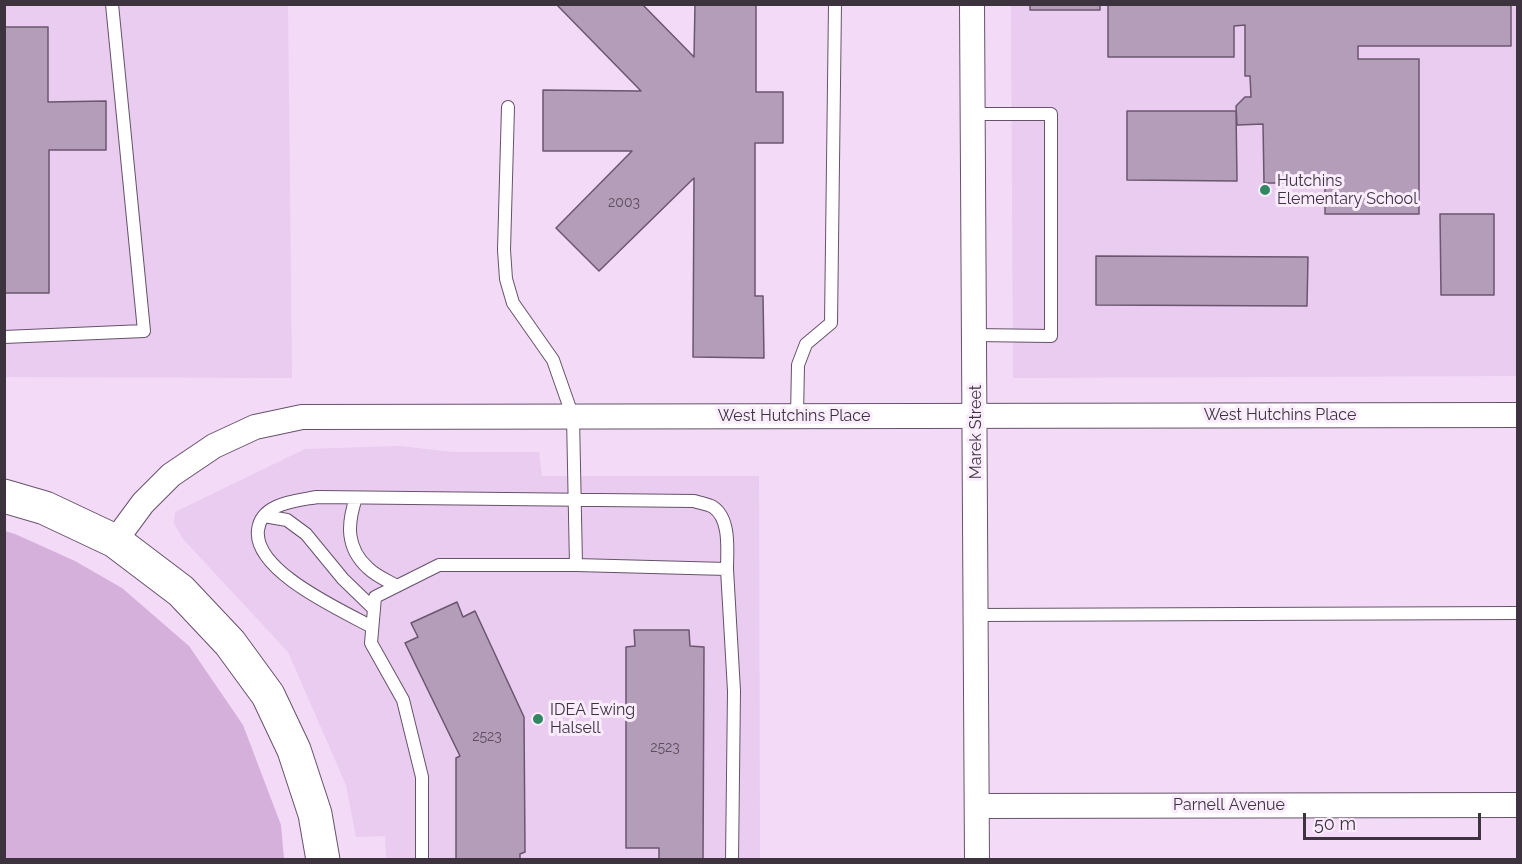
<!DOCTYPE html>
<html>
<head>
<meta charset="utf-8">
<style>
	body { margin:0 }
	#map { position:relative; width:1522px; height:864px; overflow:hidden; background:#f3daf7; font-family:Raleway,sans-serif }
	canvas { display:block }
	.frame { position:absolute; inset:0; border:6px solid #3d333f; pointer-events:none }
	.scale { position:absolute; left:1303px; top:813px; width:178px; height:27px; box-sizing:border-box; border:3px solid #3d333f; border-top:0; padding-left:8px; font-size:18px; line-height:21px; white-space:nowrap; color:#3d333f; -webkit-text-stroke:4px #faebfd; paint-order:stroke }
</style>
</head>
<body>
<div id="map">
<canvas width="1522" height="864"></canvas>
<div class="frame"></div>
<div class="scale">50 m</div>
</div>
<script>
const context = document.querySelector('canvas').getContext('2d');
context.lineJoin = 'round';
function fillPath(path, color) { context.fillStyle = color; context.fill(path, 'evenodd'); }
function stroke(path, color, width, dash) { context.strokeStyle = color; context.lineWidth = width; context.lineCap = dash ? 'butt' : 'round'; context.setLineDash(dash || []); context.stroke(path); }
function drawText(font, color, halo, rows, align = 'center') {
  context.font = font + ' Raleway,sans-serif'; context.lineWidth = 6; context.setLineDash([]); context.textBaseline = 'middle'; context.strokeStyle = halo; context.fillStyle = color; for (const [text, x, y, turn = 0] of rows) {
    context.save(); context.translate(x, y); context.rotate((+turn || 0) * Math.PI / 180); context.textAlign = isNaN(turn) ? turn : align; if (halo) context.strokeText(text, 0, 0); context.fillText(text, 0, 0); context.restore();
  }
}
fillPath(new Path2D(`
	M5,5h283l4,373 -287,-1z
	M1011,5h506v371l-504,2z
	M399,446l54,6h86l3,24h217l1,383h-374l-1,-23 -29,1 -10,-52 -58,-133 -105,-113 -9,-16 1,-11 130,-63z`), '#e9ccef');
fillPath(new Path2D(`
	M5,531l10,3 60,27 47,27 67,58 54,79 38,100 3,34h-279z`), '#d4b0db');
const building = new Path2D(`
	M559,4h83l52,53 1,-53h61v88h27v51h-28v153h8l1,62 -71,-1 1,-179 -95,93 -43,-43 76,-77h-89v-61l98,1 -83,-85z
	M1030,4h70v6h-70z
	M1108,4h403v42h-153v13h61v155h-94v-31h-61l-1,-59 -26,1 -1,-19 9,-9h6l-1,-21h-5v-51l-11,1v31h-126z
	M4,27h44v75l58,-1v49h-57v143h-45z
	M1127,111h109l1,70 -110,-1z
	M1440,214h54v81h-53z
	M1096,256l212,1 -1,49 -211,-1z
	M457,602l6,15 12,-6 49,106 1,135 -5,2v6h-64v-102l4,-2 -55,-113 13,-6 -7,-14z
	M634,630h55l1,16 14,1 -1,213h-44v-12h-33v-201l9,-1z`);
fillPath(building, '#b49db8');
stroke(building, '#6b566f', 1.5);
const lane = new Path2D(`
	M508,107l-4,143 2,29 7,24 40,57 20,57 3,148
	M973,114h78v222l-76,-1
	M4,337l140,-6 -32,-327
	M797,416l1,-51 8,-21 25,-21 4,-319
	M356,498c-9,26 -10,50 12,70 8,8 20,13 29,18
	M264,516l23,4 19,14 37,45 31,30
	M976,615l542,-2
	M372,627c-31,-17 -119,-56 -114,-97 3,-27 38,-29 59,-33l377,4c6,2 14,3 19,6 18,12 14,44 14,62
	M422,860v-83l-19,-77 -32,-57 4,-46 64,-32h137l151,4 7,122 -2,169`);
const street = new Path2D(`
	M972,4l5,856
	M115,541l28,-38 28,-28 43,-29 41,-19 47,-10 1216,-2
	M977,806l541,-1`);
const secondary = new Path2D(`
	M4,496l41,12 70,33 66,50 49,52 38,52 26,55 21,64 8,46`);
stroke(lane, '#67526b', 14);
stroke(street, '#67526b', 26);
stroke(secondary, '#67526b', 35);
stroke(lane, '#fff', 12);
stroke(street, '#fff', 24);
stroke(secondary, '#fff', 33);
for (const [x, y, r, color] of [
	[1265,190,6,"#2f8960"],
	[538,719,6,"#2f8960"]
]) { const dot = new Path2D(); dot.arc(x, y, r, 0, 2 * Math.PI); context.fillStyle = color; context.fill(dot); stroke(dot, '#faebfd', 2); }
drawText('14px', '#5b4e5d', null, [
	["2003",624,203],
	["2523",487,737],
	["2523",665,748]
]);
drawText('16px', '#3d333f', '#faebfd', [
	["Hutchins",1277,181],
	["Elementary School",1277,199],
	["IDEA Ewing",550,710],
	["Halsell",550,728]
], 'left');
drawText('16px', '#3d333f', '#faebfd', [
	["West Hutchins Place",1280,415],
	["West Hutchins Place",794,416],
	["Marek Street",976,432,-90],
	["Parnell Avenue",1229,805]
]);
</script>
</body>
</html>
